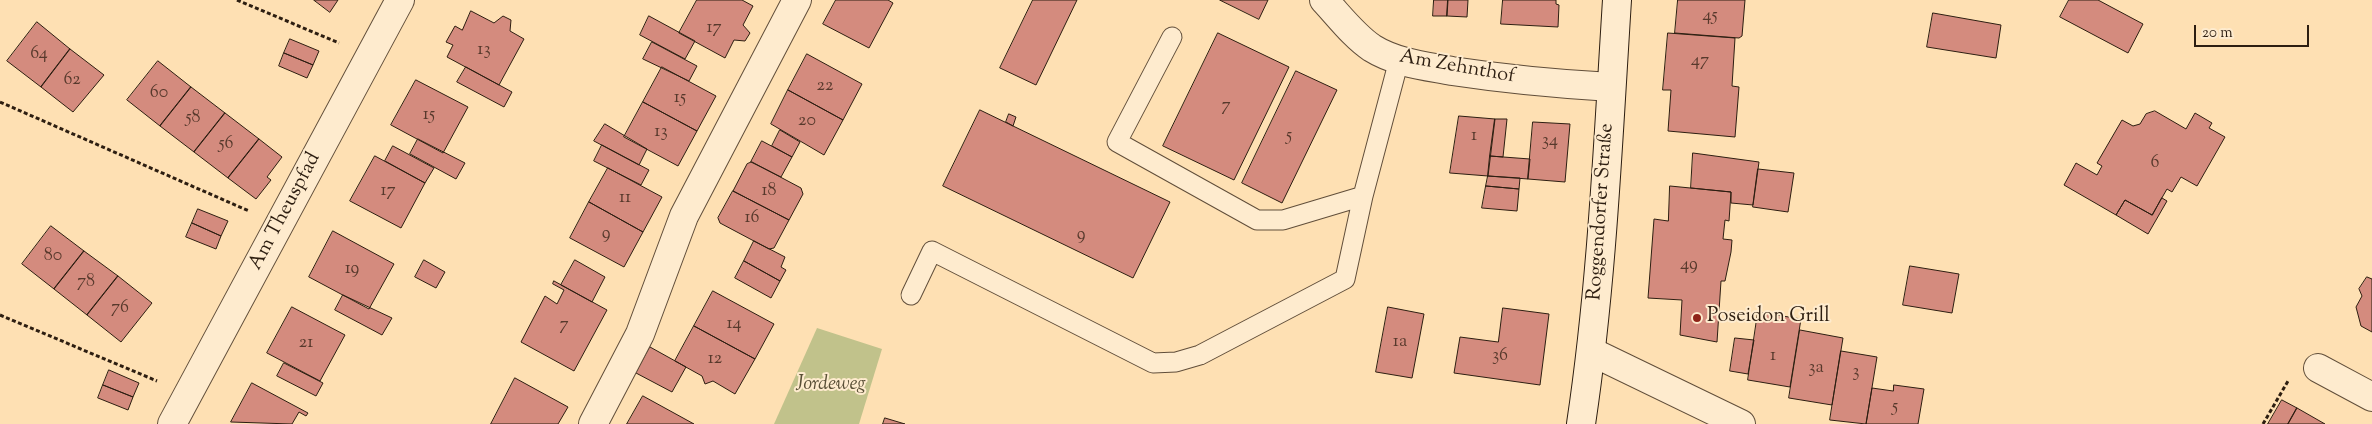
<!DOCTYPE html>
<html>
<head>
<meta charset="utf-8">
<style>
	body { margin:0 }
	#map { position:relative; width:2372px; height:424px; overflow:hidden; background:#fee0b3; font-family:"Sorts Mill Goudy",serif }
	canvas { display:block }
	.scale { position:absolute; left:2194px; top:25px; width:115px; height:22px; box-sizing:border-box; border:2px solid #2d1e11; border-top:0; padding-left:6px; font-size:15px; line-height:18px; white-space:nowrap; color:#2d1e11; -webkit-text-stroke:4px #feebce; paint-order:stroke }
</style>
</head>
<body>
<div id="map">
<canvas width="2372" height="424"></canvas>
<div class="scale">20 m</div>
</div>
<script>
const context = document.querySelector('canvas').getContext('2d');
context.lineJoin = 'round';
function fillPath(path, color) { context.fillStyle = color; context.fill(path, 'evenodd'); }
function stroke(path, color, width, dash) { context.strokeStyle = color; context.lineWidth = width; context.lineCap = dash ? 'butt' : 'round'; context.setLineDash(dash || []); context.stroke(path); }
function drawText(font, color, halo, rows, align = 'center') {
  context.font = font + ' "Sorts Mill Goudy",serif'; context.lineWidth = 4; context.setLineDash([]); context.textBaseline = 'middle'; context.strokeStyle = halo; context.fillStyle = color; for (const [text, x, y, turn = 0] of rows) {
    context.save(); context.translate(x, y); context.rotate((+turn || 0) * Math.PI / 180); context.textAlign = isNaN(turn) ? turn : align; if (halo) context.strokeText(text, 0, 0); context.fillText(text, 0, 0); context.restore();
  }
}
fillPath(new Path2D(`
	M817,328l65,21 -23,75h-85z`), '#c1c28b');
const building = new Path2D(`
	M314,0h24l-8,12z
	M697,0h45l11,6 -10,19 7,8 -5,8 -11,-1 -9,18 -46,-25z
	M836,0h52l5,3 -24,45 -46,-24z
	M1033,0h44l-41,85 -36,-17z
	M1220,0h48l-9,19z
	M1434,0h14l-1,16h-14z
	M1448,0h20l-1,17 -20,-1z
	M1503,0h53v4l3,1 -1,22 -57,-3z
	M1678,0h67l-3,36 -3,2 -64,-5z
	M2069,0h29l45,24 -15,29 -68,-36z
	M471,11l23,12 9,-7 8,4 -1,11 14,8 -25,46 -52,-28 6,-12 -7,-3 9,-16 7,4z
	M1933,13l68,12 -5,33 -69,-11z
	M649,16l46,25 -10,18 -45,-24z
	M37,22l33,27 -29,38 -34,-26z
	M1218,33l71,34 -55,113 -71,-34z
	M1668,33l67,5 -3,48 7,1 -4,50 -67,-6 3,-41h-8z
	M290,39l29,12 -6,14 -29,-12z
	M652,42l45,24 -8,15 -46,-22z
	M70,49l34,26 -31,37 -32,-25z
	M284,53l29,12 -6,13 -28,-12z
	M807,54l55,30 -19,36 -55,-30z
	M158,61l33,26 -31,39 -33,-26z
	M466,67l46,25 -8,15 -47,-25z
	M662,67l54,29 -19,35 -54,-29z
	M1296,71l41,19 -55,113 -40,-20z
	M416,80l52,27 -25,46 -52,-28z
	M191,87l34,26 -31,39 -34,-26z
	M788,90l55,30 -19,35 -53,-31z
	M643,102l54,29 -19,35 -54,-29z
	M980,110l190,92 -37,76 -190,-92z
	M2155,111l31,18 9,-16 17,10 -3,5 16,9 -28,49 -16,-9 -9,15 -5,-3 -15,26 -27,-15 -9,15 -52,-30 12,-22 21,12 5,-9 -5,-3 25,-43 11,6 7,-2 6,-10z
	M225,113l34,26 -31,39 -34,-26z
	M1009,114l7,3 -3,9 -7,-4z
	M1459,116l36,3 -7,57 -38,-3z
	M1495,119h12l-4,38 -13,-1z
	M1533,122l37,2 -5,58 -37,-3z
	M605,124l42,25 -8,16 -45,-24z
	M780,130l20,12 -8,15 -20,-11z
	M259,139l23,18 -15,20 4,3 -15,19 -28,-21z
	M418,139l47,24 -9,16 -46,-25z
	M762,141l30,16 -11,20 -30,-15z
	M602,145l47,25 -8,15 -47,-24z
	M393,146l41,22 -9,15 -40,-22z
	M1693,153l66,9 -6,43 -22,-2v-11l-40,-4z
	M375,156l50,27 -24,45 -51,-27z
	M1490,156l40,3 -2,20 -40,-3z
	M752,162l49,26 2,6 -14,26 -56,-29 14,-27z
	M608,168l54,29 -19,35 -54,-30z
	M1758,169l36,4 -6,39 -35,-5z
	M1488,176l32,2 -1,11 -33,-3z
	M1486,186l33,3 -2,22 -35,-3z
	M1670,186l61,6 -2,29 -4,-1 -2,19 9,1 -1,12 -6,29h-4l-4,61 -37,-7 2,-35 -34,-2 6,-79 14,2z
	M733,191l56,29 -15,28 -5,1 -49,-26 -2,-5z
	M2162,198l5,3 -19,33 -32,-19 9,-15 27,15z
	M589,202l54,30 -19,35 -54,-29z
	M198,209l30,12 -7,15 -29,-13z
	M192,223l29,13 -5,13 -30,-12z
	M51,226l33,25 -30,38 -32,-25z
	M333,231l61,33 -25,45 -60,-32z
	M754,241l31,16 -4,10 5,3 -6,11 -36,-20z
	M84,251l34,25 -31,39 -33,-26z
	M424,260l21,12 -9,16 -21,-11z
	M575,260l30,17 -13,25 -31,-17z
	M744,261l36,20 -9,17 -36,-20z
	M1910,266l49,8 -7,39 -49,-8z
	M118,276l34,27 -31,39 -34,-27z
	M2367,277l5,2v53l-11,-6 -5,-19 6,-11 -3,-7z
	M554,281l53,29 -33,61 -53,-29 24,-46 12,8 7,-14 -11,-6z
	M713,291l61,33 -19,35 -61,-33z
	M343,295l49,23 -10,17 -47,-25z
	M292,307l53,28 -25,46 -53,-28z
	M1388,307l36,7 -12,64 -36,-6z
	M1503,308l46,6 -9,71 -86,-12 6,-36 38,5z
	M1758,312l43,7 -11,68 -42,-7z
	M694,326l61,33 -20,35 -22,-13 -8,3 -3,-8 -27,-15z
	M1800,330l43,8 -11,67 -43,-7z
	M1735,338l19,2 -6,34 -18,-3z
	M650,347l36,20 -14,25 -36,-19z
	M1841,351l36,6 -11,67 -36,-4z
	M284,363l39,20 -7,13 -39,-20z
	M109,370l30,13 -6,14 -30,-12z
	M515,378l53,29 -10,17h-67z
	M252,383l56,30 -2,3 -7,-4 -7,12 -61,-2z
	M103,385l30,12 -5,13 -30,-12z
	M1894,385l30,4 -6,35h-52l6,-36 21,3z
	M643,396l51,28h-67z
	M2282,400l15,8 -9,16h-20z
	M2297,408l28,16h-37z
	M885,418l20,6h-22z`);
fillPath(building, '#d48b7e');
stroke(building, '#2d1e11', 1);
const service = new Path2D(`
	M1172,37l-55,105 140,78h26l80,-24
	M911,295l21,-44 221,112 23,-1 24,-7 145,-76 18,-83 36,-136`);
const minor = new Path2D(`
	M1324,0c15,16 30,36 48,48 24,15 54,18 80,23 53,8 106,13 159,16
	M1592,352l149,72
	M2318,368l54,29
	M172,424l228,-424
	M593,424l47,-90 44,-118 113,-216`);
const secondary = new Path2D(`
	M1581,424c21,-140 27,-282 36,-424`);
stroke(service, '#614e3a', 21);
stroke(minor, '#614e3a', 30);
stroke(secondary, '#2d1e11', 30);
stroke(new Path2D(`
	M237,0l102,43
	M0,102l249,109
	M0,315l157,66
	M2263,424l25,-43`), '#2d1e11', 3, [4, 2.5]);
stroke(service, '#feebce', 19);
stroke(minor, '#feebce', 28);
stroke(secondary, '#feebce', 28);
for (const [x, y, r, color] of [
	[1697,318,5,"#8f2418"]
]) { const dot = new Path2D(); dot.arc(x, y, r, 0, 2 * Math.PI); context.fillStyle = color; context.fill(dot); stroke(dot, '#feebce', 2); }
drawText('18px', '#57392c', null, [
	["45",1710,17],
	["17",714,29],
	["13",484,51],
	["64",39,55],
	["47",1700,62],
	["62",72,81],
	["22",825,87],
	["60",159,94],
	["15",680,99],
	["7",1226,107],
	["15",429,116],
	["58",193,119],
	["20",807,122],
	["13",661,133],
	["5",1289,137],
	["1",1474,137],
	["34",1550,142],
	["56",226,145],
	["6",2155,164],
	["17",388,192],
	["18",769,192],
	["11",625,199],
	["16",752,219],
	["9",606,235],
	["9",1081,236],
	["80",53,257],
	["49",1689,266],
	["19",352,270],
	["78",86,283],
	["76",120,309],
	["14",734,325],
	["7",564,326],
	["1a",1400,343],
	["21",306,344],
	["36",1500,357],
	["1",1773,357],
	["12",715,360],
	["3a",1816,369],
	["3",1856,373],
	["5",1895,408]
]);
drawText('20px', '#2d1e11', '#feebce', [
	["Am Zehnthof",1457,68,10],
	["Am Theuspfad",286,212,-62],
	["Roggendorfer Straße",1602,212,-86]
]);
drawText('20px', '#2d1e11', '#feebce', [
	["Poseidon Grill",1707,318]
], 'left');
drawText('italic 20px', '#594f36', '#feebce', [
	["Jordeweg",831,386]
]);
</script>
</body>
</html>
